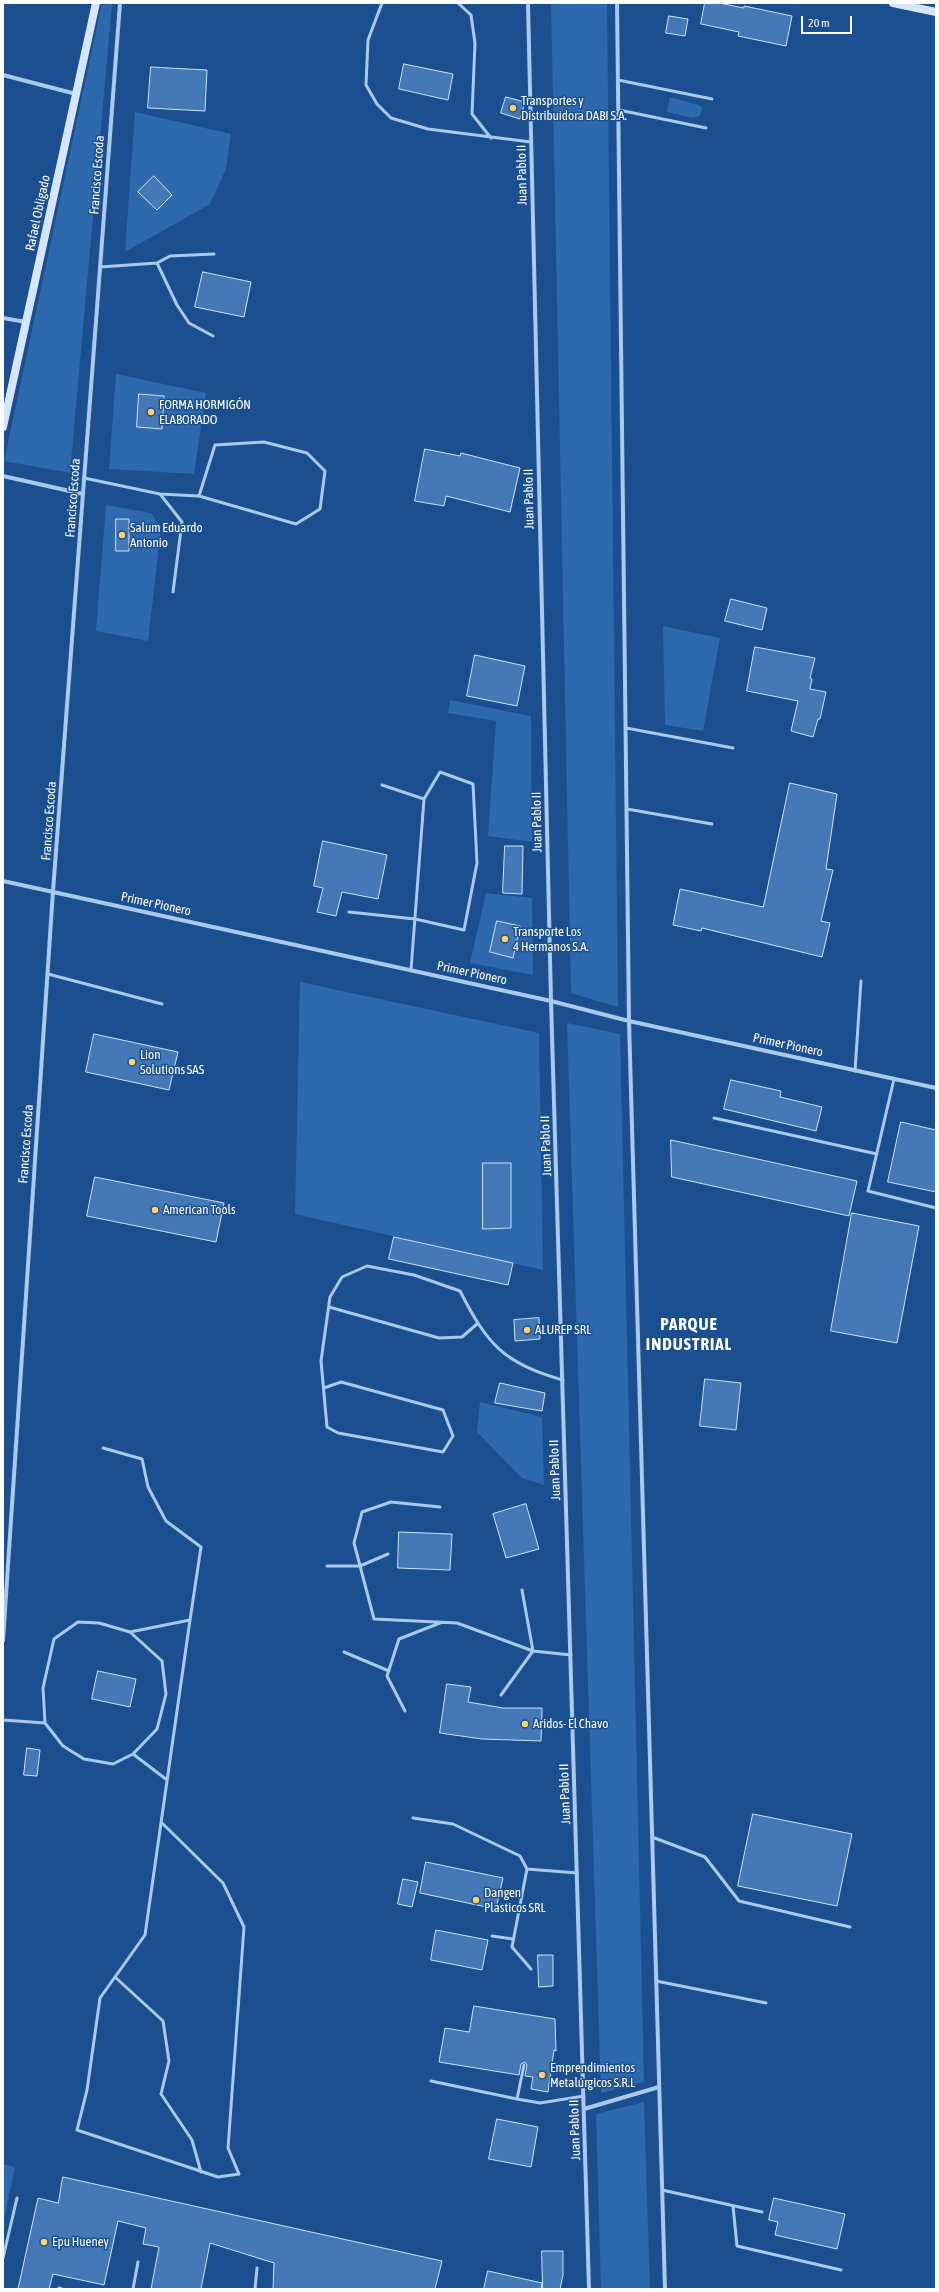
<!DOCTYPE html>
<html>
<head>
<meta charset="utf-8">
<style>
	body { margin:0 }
	#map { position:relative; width:939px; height:2292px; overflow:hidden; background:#1b4f8f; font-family:"Asap Condensed",sans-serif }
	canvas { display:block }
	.frame { position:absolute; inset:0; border:4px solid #fff; pointer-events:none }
	.scale { position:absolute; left:801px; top:16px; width:51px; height:18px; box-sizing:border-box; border:2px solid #fff; border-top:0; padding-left:5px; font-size:12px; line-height:14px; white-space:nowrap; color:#fff; -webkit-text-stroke:3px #1b4f8f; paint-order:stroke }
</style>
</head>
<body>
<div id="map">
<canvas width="939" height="2292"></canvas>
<div class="frame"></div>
<div class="scale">20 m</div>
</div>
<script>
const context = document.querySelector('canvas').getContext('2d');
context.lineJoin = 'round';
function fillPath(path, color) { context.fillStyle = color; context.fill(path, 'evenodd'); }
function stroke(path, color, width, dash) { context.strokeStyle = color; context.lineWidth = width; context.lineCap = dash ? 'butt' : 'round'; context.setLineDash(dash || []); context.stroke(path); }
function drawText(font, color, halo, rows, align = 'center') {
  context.font = font + ' "Asap Condensed",sans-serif'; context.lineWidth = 3; context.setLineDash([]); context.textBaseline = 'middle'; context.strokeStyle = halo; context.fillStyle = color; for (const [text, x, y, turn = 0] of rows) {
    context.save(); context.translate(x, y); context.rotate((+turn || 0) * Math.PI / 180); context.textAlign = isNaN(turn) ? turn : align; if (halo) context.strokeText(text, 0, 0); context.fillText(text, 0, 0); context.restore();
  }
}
fillPath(new Path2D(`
	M102,3l10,1 -42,469 -66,-12z
	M551,3h56l11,1004 -47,-14z
	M670,97l29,8 3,3 -2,8 -7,2 -26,-6z
	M135,112l96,22 -5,35 -16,35 -85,48z
	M116,374l90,19 -12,81 -85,-5z
	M106,505l45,8 10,15 -13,113 -52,-10z
	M663,626l57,12 -17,93 -38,-6z
	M450,700l81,16 1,126 -44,-6 8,-115 -48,-8z
	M486,893l46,5 1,77 -63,-12z
	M300,982l239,51 4,237 -248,-56z
	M567,1023l53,11 24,1048 -43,11z
	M480,1402l62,15 2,68 -22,-7 -45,-46z
	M644,2102l6,187h-49l-5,-175z
	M3,2164l12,3 -12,57z`), '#2e69ad');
const building = new Path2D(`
	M705,3h14l25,5v-2l48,10 -6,30 -48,-10 1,-4 -38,-8z
	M669,16l19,3 -3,17 -19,-3z
	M404,64l49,10 -5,26 -49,-11z
	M151,67l56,3 -2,41 -57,-3z
	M506,97l19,5 -5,17 -19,-6z
	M154,176l18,19 -15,15 -19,-18z
	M203,272l48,10 -7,35 -49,-10z
	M139,394l25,2 -2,33 -25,-2z
	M425,449l35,7 1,-3 59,15 -10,44 -64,-16 -2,10 -29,-5z
	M116,519h13v32h-13z
	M731,599l36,9 -5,22 -37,-9z
	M755,647l60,11 -5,20 2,1 -2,10 16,3 -6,27h-2l-5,18 -22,-6 7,-30 -51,-10z
	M475,655l50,11 -8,40 -50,-10z
	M790,783l47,11 -11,75 7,1 -12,51 9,2 -8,34 -120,-29 -1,3 -28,-6 7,-36 83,18z
	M323,841l64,14 -9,44 -36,-7 -6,24 -19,-4 6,-24 -9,-2z
	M505,846h18l-1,48 -19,-1z
	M497,921l23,5 -7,32 -23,-6z
	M94,1034l84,18 -9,38 -83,-18z
	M731,1080l50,11 -1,6 42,10 -6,24 -92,-22z
	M901,1122l35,8v62l-48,-10z
	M671,1140l186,41 -8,35 -177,-39z
	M483,1163h28v65l-28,1z
	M95,1177l129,26 -8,39 -129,-26z
	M852,1213l67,13 -22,117 -66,-12z
	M394,1237l119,26 -5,22 -119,-26z
	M539,1318l1,21 -25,2 -1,-21z
	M705,1379l36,4 -5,47 -36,-4z
	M500,1383l45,10 -3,18 -47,-8z
	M526,1504l13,45 -33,9 -13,-44z
	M399,1532l53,2 -2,36 -52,-2z
	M98,1671l38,8 -6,28 -38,-8z
	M447,1684l24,3 -3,15 35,6h39l-1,33 -59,-2 -42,-6z
	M27,1748l13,2 -3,26 -13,-1z
	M753,1814l99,20 -15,72 -99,-20z
	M426,1862l77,16 -7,31 -76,-16z
	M403,1879l15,3 -6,25 -14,-3z
	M436,1930l52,10 -6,30 -51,-10z
	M538,1955h15v31l-14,1z
	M474,2006l81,13 1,32 -2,-1 -6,42 -17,-3 2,-12 -8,-1 2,-11 -2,-3 -4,2 -2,11 -80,-13 6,-34 24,4z
	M497,2119l41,8 -7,40 -42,-8z
	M63,2177l379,84 -7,28h-162l1,-26 -64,-20 -9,46h-50l8,-42 -16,-3 3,-16 -28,-7 -14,64 -51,-11 -4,15h-31l20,-91 20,5z
	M774,2198l71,16 -8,35 -62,-14 3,-13 -9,-2z
	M542,2251h21v24l-3,14h-17z
	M488,2271l54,12 -1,6h-57z`);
fillPath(building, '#4478b7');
stroke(building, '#cfe3fa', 1);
stroke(new Path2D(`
	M382,3l-14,37 -2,45 11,19 14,14 37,11 103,13
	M458,3l13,12 4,28 -3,71 19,24
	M618,80l94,19
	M619,110l87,18
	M157,263l13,-7 44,-2
	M100,267l57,-4 20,42 12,18 24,13
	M84,478l76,16 39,2 16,-51 49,-3 43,11 18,18 -5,38 -24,15 -97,-28
	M160,494l22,28 -9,70
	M626,728l107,20
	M627,809l85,15
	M349,912l66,7 49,11 13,-67 -4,-79 -33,-12 -16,27 -42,-14
	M411,970l13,-171
	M48,974l114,30
	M855,1071l6,-90
	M894,1079l-26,112 68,17
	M714,1118l163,36
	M329,1307l110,31 23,-1 15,-13
	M324,1388l17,-6 102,28 10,26 -10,16 -105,-19 -11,-6 -6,-66 9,-64 12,-20 25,-11 47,9 46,16c27,53 44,73 103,89
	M103,1448l39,11 6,28 18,34 35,26 -11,73 -60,12
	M440,1507l-49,-5 -29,10 -8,31 20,76 83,4 76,28 -32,44
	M327,1566h33l28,-12
	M522,1590l11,61 38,4
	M344,1652l45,19
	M405,1711l-18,-35 12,-37 41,-16
	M3,1720l42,3 18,23 21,13 29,5 20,-10 24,-25 9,-35 -4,-33 -32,-29 -31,-9 -21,-1 -24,17 -11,49 2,35
	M133,1754l34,26
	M413,1818l40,6 67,32 7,13
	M161,1822l62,61 21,44 -16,221 11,26 -21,3 -141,-47 10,-40 13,-92 45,-63 45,-315
	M652,1837l53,20 34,44 111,26
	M492,1936l21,3
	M531,1969l-19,-22 15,-78 50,4
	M115,1977l48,44 6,40 -8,33 31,46 9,32
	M656,1981l110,22
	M524,2065l-7,34 23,4 44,-7
	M431,2081l86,18
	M662,2190l100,22
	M733,2206l4,40 104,24
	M3,2258l14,-60
	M59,2288l3,1
	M133,2289l5,-27
	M255,2289l2,-21`), '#a9c9ee', 3);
stroke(new Path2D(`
	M528,3l23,998 38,1288
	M617,3l12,1018 36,1268
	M3,75l73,19
	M3,318l23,4
	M3,476l80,18
	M3,881l548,120 78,20 307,67
	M3,1640l50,-749 67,-888
	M584,2109l75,-22`), '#a9c9ee', 4);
stroke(new Path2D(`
	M893,3l43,9
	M3,427l93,-424`), '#d6e6fa', 8);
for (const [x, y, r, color] of [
	[513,108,4,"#ffd166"],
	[151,412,4,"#ffd166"],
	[122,535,4,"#ffd166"],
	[505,939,4,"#ffd166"],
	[132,1062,4,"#ffd166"],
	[155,1210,4,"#ffd166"],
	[527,1330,4,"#ffd166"],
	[525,1724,4,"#ffd166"],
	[476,1900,4,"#ffd166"],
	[542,2075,4,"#ffd166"],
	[44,2242,4,"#ffd166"]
]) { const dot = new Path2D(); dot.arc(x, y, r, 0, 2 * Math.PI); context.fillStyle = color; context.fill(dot); stroke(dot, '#1b4f8f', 1.5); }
drawText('13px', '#fff', '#1b4f8f', [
	["Transportes y",521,101],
	["Distribuidora DABI S.A.",521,116],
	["FORMA HORMIGÓN",159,405],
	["ELABORADO",159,420],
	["Salum Eduardo",130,528],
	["Antonio",130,543],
	["Transporte Los",513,932],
	["4 Hermanos S.A.",513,947],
	["Lion",140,1055],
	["Solutions SAS",140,1070],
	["American Tools",163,1210],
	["ALUREP SRL",535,1330],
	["Aridos- El Chavo",533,1724],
	["Dangen",484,1893],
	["Plasticos SRL",484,1908],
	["Emprendimientos",550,2068],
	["Metalúrgicos S.R.L",550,2083],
	["Epu Hueney",52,2242]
], 'left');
drawText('13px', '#fff', '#1b4f8f', [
	["Francisco Escoda",97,175,-86],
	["Juan Pablo II",522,175,-91],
	["Rafael Obligado",38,213,-78],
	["Francisco Escoda",73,498,-86],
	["Juan Pablo II",529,499,-91],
	["Francisco Escoda",49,821,-86],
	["Juan Pablo II",537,822,-91],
	["Primer Pionero",156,904,12],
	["Primer Pionero",472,973,12],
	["Primer Pionero",788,1045,12],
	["Francisco Escoda",26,1144,-86],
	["Juan Pablo II",546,1146,-92],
	["Juan Pablo II",555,1470,-92],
	["Juan Pablo II",565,1794,-92],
	["Juan Pablo II",575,2130,-92]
]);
context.letterSpacing = '1px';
drawText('bold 17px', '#fff', '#1b4f8f', [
	["PARQUE",689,1325],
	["INDUSTRIAL",689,1345]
]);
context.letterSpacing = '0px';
</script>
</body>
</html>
